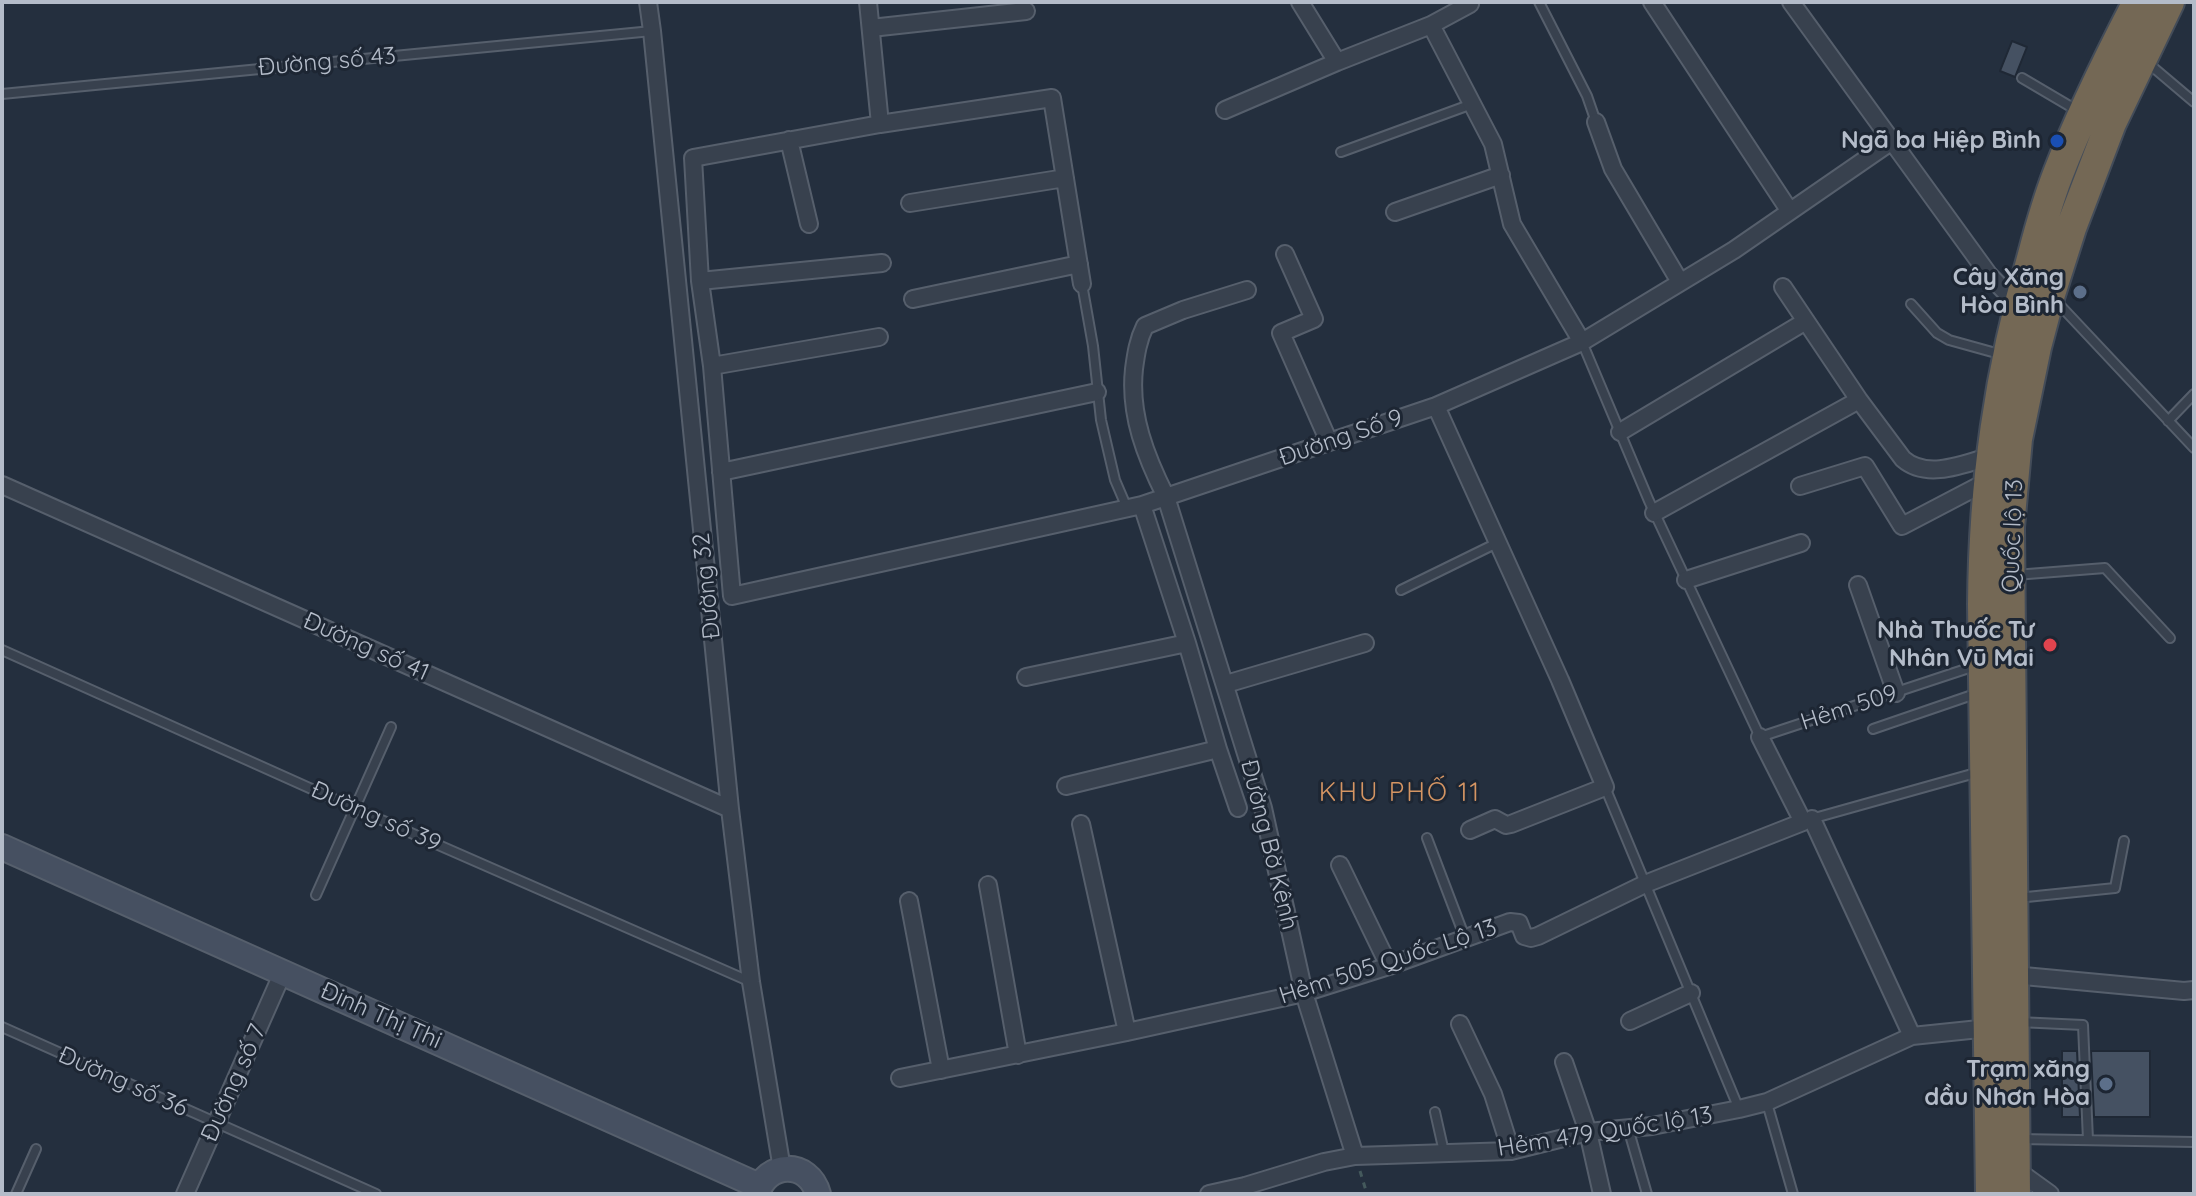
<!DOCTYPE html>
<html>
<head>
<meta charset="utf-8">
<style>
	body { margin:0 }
	#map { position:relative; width:2196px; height:1196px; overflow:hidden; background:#242f3e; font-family:Quicksand,sans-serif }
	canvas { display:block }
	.frame { position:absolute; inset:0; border:4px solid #b4bcc9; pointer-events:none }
</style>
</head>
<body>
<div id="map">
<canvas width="2196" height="1196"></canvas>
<div class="frame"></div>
</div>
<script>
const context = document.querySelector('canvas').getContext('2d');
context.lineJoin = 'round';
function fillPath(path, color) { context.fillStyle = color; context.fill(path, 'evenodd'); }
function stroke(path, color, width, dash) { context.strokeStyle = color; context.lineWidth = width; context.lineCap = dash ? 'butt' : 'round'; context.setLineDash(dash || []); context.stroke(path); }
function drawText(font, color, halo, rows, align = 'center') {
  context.font = font + ' Quicksand,sans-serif'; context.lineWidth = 6; context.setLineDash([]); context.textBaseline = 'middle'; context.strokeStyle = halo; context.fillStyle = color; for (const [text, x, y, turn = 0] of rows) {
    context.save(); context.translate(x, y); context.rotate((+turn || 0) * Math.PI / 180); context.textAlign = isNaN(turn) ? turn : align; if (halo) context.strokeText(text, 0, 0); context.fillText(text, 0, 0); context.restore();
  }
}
const building = new Path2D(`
	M2012,41l15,6 -12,30 -15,-6z
	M2062,1051h15l3,66h-18z
	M2091,1051h59v66h-56z`);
fillPath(building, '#455162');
stroke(building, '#1f2835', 2);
const lane = new Path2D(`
	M1539,2l48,94 9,26
	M2148,63l46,39
	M2022,78l56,33
	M2,94l650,-63
	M1341,152l131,-48
	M1082,284l11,62 8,74 14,60 12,28
	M2056,301l138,147
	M1911,304l26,29 12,7 54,15
	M1582,342l67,159 111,236 218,-72
	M2168,421l26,-27
	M2015,575l90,-7 65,70
	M1401,590l96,-47
	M2,650l352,158 397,174
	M1873,729l105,-36
	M1605,787l134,322
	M1811,819l168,-47
	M1427,838l38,100
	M316,895l75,-168
	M2017,898l98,-10 9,-47
	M2018,1022l65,3 5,115
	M2,1027l374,167
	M1767,1103l26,91
	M1435,1112l9,40
	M1628,1128l19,66
	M2019,1139l175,3
	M16,1194l20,-45`);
const street = new Path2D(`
	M648,2l4,29 78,778 21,173 31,187
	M868,2l12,122
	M1300,2l37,60
	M1652,2l137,208
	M1791,2l198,273 29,30
	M1431,25l62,119 19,80 70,118
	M871,28l155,-17
	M1225,110l112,-48 94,-37 39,-21
	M1596,122l17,47 67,113
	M789,140l20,84
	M910,203l155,-25
	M1395,212l106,-37
	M1285,254l29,65 -33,14 48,109
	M700,281l182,-18
	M1082,284l-30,-186 -172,26 -187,34 7,123 12,85 20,230 410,-91 294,-99 146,-64 152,-92 158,-109
	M1783,287l76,113 44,59c24,21 61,5 88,-3
	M1247,290l-64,20 -38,16c-7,14 -9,28 -11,43 -5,46 12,88 32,128l97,311 41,185 51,163
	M913,299l166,-35
	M712,366l167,-29
	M1436,406l124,274 45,107 -94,37 -5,1 -11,-6 -25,11
	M1620,432l186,-111
	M721,472l376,-80
	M2,485l728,324
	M1800,486l65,-20 37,60 86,-45
	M1654,513l205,-113
	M1686,580l115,-37
	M1858,585l38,108
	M1026,677l161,-34
	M1226,684l139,-41
	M1218,749l20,59
	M1066,786l152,-37 -31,-106 -45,-138
	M1812,819l100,217
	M1081,824l46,208
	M1340,865l49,101
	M988,885l30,170
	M909,901l32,169
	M2013,975l171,16 10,-1
	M1630,1021l61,-28
	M1460,1024l33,70 18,57
	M1564,1062l24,70 14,62
	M900,1078l227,-46 177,-39 85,-27 121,-44 9,1 5,13 7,2 7,-2 107,-52 158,-62 -43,-85
	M2014,1168l36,26
	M185,1194l98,-222
	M1209,1194l36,-8 79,-24 31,-6 156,-5 77,-19 64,-6 87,-17 28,-7 145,-66 77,-8`);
const secondary = new Path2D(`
	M2,847l757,339
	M757,1194c9,-33 52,-34 61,0`);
const highway = new Path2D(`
	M1991,1194l-8,-590c1,-122 16,-231 50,-349 7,-27 15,-55 25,-81 23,-60 51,-116 80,-172
	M2015,1194l-6,-667 8,-88 19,-92 14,-53 21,-66 40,-105 58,-121`);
stroke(lane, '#565f6c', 12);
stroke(street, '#565f6c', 20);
stroke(secondary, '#565f6c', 28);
stroke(highway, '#434c59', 34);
stroke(new Path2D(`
	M1360,1171l7,23`), '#44595c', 3, [6, 6]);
stroke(lane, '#38414e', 8);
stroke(street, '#38414e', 16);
stroke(secondary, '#465061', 24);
stroke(highway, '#746855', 30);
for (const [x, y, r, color] of [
	[2057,141,8,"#1a4fb4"],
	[2080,292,8,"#5c6f8a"],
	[2050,645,8,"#e0444e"],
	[2106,1084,8,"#5c6f8a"]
]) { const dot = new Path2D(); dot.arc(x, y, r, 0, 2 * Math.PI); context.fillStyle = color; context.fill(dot); stroke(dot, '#1d2633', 3); }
drawText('24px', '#b4bcc9', '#1d2633', [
	["Đường số 43",327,62,-5],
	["Đường Số 9",1341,438,-19],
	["Quốc lộ 13",2013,536,-88],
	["Đường 32",707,586,-96],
	["Đường số 41",366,647,24],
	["Hẻm 509",1849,708,-18],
	["Đường số 39",376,817,24],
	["Đường Bờ Kênh",1269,845,76],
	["Hẻm 505 Quốc Lộ 13",1388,962,-18],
	["Đinh Thị Thi",381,1016,24],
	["Đường số 36",123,1082,24],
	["Đường số 7",234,1083,-66],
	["Hẻm 479 Quốc lộ 13",1605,1132,-9]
]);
drawText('bold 24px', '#b4bcc9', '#1d2633', [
	["Ngã ba Hiệp Bình",2041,141],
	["Cây Xăng",2064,278],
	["Hòa Bình",2064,306],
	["Nhà Thuốc Tư",2034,631],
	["Nhân Vū Mai",2034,659],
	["Trạm xăng",2090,1070],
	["dầu Nhơn Hòa",2090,1098]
], 'right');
context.letterSpacing = '2px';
drawText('26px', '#d59563', '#1d2633', [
	["KHU PHỐ 11",1400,793]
]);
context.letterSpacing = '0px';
</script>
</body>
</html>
